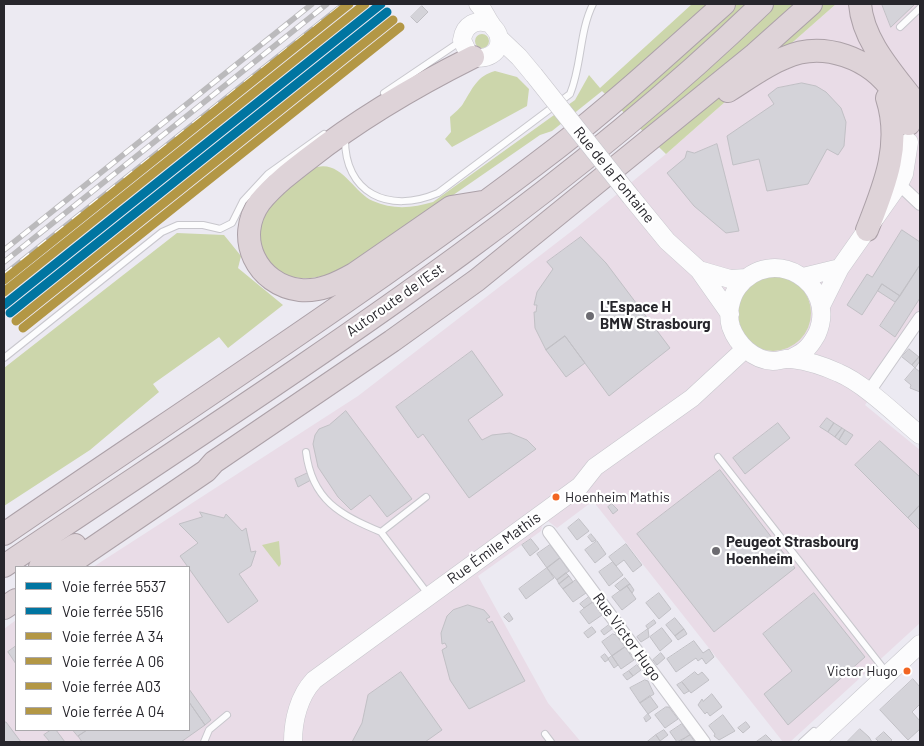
<!DOCTYPE html>
<html>
<head>
<meta charset="utf-8">
<style>
	body { margin:0 }
	#map { position:relative; width:924px; height:746px; overflow:hidden; background:#eceaf2; font-family:Barlow,sans-serif }
	canvas { display:block }
	.frame { position:absolute; inset:0; border:5px solid #27262c; pointer-events:none }
	.legend { position:absolute; left:15px; top:566px; width:175px; height:165px; box-sizing:border-box; background:#fff; border:1px solid #a9a8ab; margin:0; padding:6px 9px; list-style:none; font-size:15px; color:#27262c }
	.legend li { display:flex; align-items:center; gap:10px; height:25px }
	.legend b { width:25px; border:1px solid #a9a8ab }
</style>
</head>
<body>
<div id="map">
<canvas width="924" height="746"></canvas>
<div class="frame"></div>
<ul class="legend">
<li><b style="height:6px;background:#0075a1"></b>Voie ferrée 5537</li>
<li><b style="height:6px;background:#0075a1"></b>Voie ferrée 5516</li>
<li><b style="height:6px;background:#b39745"></b>Voie ferrée A 34</li>
<li><b style="height:6px;background:#b39745"></b>Voie ferrée A 06</li>
<li><b style="height:6px;background:#b39745"></b>Voie ferrée A03</li>
<li><b style="height:6px;background:#b39745"></b>Voie ferrée A 04</li>
</ul>
</div>
<script>
const context = document.querySelector('canvas').getContext('2d');
context.lineJoin = 'round';
function fillPath(path, color) { context.fillStyle = color; context.fill(path, 'evenodd'); }
function stroke(path, color, width, dash) { context.strokeStyle = color; context.lineWidth = width; context.lineCap = dash ? 'butt' : 'round'; context.setLineDash(dash || []); context.stroke(path); }
function drawText(font, color, halo, rows, align = 'center') {
  context.font = font + ' Barlow,sans-serif'; context.lineWidth = 4.5; context.setLineDash([]); context.textBaseline = 'middle'; context.strokeStyle = halo; context.fillStyle = color; for (const [text, x, y, turn = 0] of rows) {
    context.save(); context.translate(x, y); context.rotate((+turn || 0) * Math.PI / 180); context.textAlign = isNaN(turn) ? turn : align; if (halo) context.strokeText(text, 0, 0); context.fillText(text, 0, 0); context.restore();
  }
}
fillPath(new Path2D(`
	M836,4h84v324l-55,77 55,45v173l-130,119h-7l-190,-241 -36,27 -9,-7 -6,5 -1,5 -63,45 70,127 33,39h-577v-113l12,-9v110h173v-163h-96l265,-171 219,-169 89,-73z`), '#e9dce7');
fillPath(new Path2D(`
	M692,4h144l-170,150 -64,-63 -50,40 -12,4 -188,130c-29,13 -59,23 -84,-3 -9,-9 -12,-21 -10,-34 3,-19 12,-24 26,-36 9,-9 20,-21 33,-25 25,-6 37,26 56,34 20,9 40,7 60,1l142,-102 14,-25 11,13z
	M475 41a7 7 0 1 1 14 0a7 7 0 1 1-14 0Z
	M495,71l22,6 12,12 -2,17 -75,41 -7,-8 6,-7 -1,-15c5,-5 11,-9 14,-15 9,-14 13,-26 31,-31z
	M177,233l47,2 17,21 -3,12 45,37 -55,43 -9,-11 -66,47 6,8 -69,58 -86,56v-138z
	M735 313a38 38 0 1 1 76 0a38 38 0 1 1-76 0Z
	M279,541l2,23 -2,3 -17,-22z`), '#ccd6ab');
const building = new Path2D(`
	M882,4h33l-24,23z
	M422,6l6,6 -11,11 -6,-6z
	M802,83l14,3 10,6 15,16 5,14 -2,24 -6,9 -11,-6 -19,35 -41,7 -8,-32 -26,6 -6,-29 47,-32 -6,-9 9,-7z
	M717,144l22,87 -13,2 -32,-27 -27,-33 18,-15 2,-7 7,2z
	M902,230l18,12v23l-20,31 -18,-12 -20,31 -15,-10 20,-31 5,3z
	M581,237l25,26 64,85 -61,48 -44,-60 -19,14 -11,-22 -1,-16h2l1,-7h-3l3,-13 16,-23 -6,-7z
	M920,265v33l-25,39 -15,-11z
	M882,284l18,12 -5,6 -17,-11z
	M565,336l20,27 -19,14 -20,-27z
	M909,349l10,8 -7,8 -10,-8z
	M472,351l31,44 -35,25 14,20 10,-5 18,-2 17,7 9,9 -67,49 -46,-64 -5,4 -22,-31z
	M919,357l1,4 -5,7 -3,-3z
	M915,368l5,4v20l-10,-4 1,-3 -6,-5z
	M346,411l66,88 -25,18 -17,-22 -19,15 -13,-13 -20,-30 -5,-23 2,-9 4,-6 10,-4z
	M827,418l7,5 -6,9 -8,-5z
	M778,423l12,15 -45,36 -12,-16z
	M834,423l8,5 -7,9 -7,-5z
	M842,428l3,2 -6,10 -4,-3z
	M845,430l8,5 -7,10 -7,-5z
	M880,441l40,36v28l-12,13 -53,-53z
	M720,470l75,98 -81,64 -77,-98z
	M308,473l3,7 -13,7 -3,-8z
	M612,504l6,6 -5,4 -5,-7z
	M920,505v25l-12,-12z
	M200,512l24,6 2,-4 16,17 4,-3 5,24 5,-1 -5,15 -12,8 19,27 -30,22 -48,-67 18,-13 -19,-19 23,-7z
	M579,519l10,12 -12,9 -9,-12z
	M591,534l5,6 -4,2 -4,-5z
	M531,539l8,10 -9,7 -8,-11z
	M597,541l9,13 -11,9 -10,-13z
	M626,544l16,21 -9,7 -9,-12 -8,6 -7,-9z
	M550,545l10,13 -13,10 -10,-14z
	M560,558l9,13 -12,9 -10,-12z
	M613,562l10,13 -14,11 -10,-14z
	M547,568l7,10 -28,21 -7,-10z
	M566,573l3,3 -10,8 -2,-4z
	M569,576l4,6 -10,7 -4,-5z
	M625,578l5,6 -10,7 -5,-5z
	M576,580l10,13 -13,9 -10,-13z
	M630,584l4,6 -2,3 -5,-7z
	M627,586l9,13 -14,11 -10,-13z
	M659,593l12,16 -12,10 -13,-16z
	M814,593l51,64 -77,68 -24,-31 28,-23 -29,-37z
	M589,597l4,5 -9,6 -4,-4z
	M593,602l9,13 -13,9 -9,-12z
	M468,605l16,5 6,7 -4,2 3,4 3,-2 33,60 -56,28 -19,-29 -8,-30 5,-3 -2,-4 -3,1 -1,-11 6,-17 6,-6z
	M509,613l4,6 -4,3 -5,-5z
	M675,618l9,11 -9,7 -9,-11z
	M654,620l2,3 -8,6 -2,-3z
	M609,625l3,4 -8,6 -3,-4z
	M592,627l4,5 -8,6 -4,-5z
	M662,628l10,13 -12,10 -10,-14z
	M648,629l1,8 -8,5 -4,-5z
	M684,629l3,5 -9,6 -3,-4z
	M613,634l3,1 9,12 -13,9 -10,-14z
	M694,641l9,12 6,-4 5,8 -8,7 -4,-6 -4,3 -2,-3 -20,14 -9,-13z
	M16,646v18l-8,-12z
	M625,647l9,13 -13,9 -9,-13z
	M661,653l4,5 -8,7 -4,-5z
	M605,654l4,5 -4,3 -4,-5z
	M612,656l6,9 -4,3 -6,-9z
	M637,665l4,5 -8,6 -4,-5z
	M629,671l4,5 -6,4 -4,-5z
	M401,672l41,58 -17,12h-73l10,-19 6,-28z
	M695,672l3,3 4,-3 7,8 -18,13 -9,-11z
	M913,679l7,8v17l-8,8 8,9v8l-12,11 -28,-30z
	M645,680l3,1 6,13 -14,9 -10,-15z
	M682,682l7,9 -5,3 -7,-9z
	M189,689l22,31 -6,5 -16,-23z
	M712,694l10,13 -12,9 -3,-4 -2,2 -7,-9 4,-6 1,2z
	M650,696l8,11 -10,7 -8,-11z
	M189,702l16,23 -24,17h-99l-4,-6 9,-6h102z
	M666,707h3l9,12 -13,9 -10,-13z
	M648,714l3,4 -5,4 -2,-4z
	M723,715l12,16 -16,9 -5,-4 1,-2 -6,-8z
	M4,722h2l15,20h-17z
	M746,722l4,5 -7,6 -5,-5z
	M682,724l8,11 -13,7 -7,-10z
	M860,729l9,8 3,5 -24,-1z
	M51,730h5l9,12h-15l-6,-7z
	M73,730h14l-9,6z
	M664,730l4,5 -8,6 -4,-6z
	M884,732l8,8 -2,2h-11l-3,-3z
	M656,735l5,7h-14z
	M690,735l5,7h-15z
	M766,735l7,7h-17z`);
fillPath(building, '#d4d3d9');
stroke(building, '#c1c0c5', 1);
const lane = new Path2D(`
	M900,27l20,-19
	M384,93l77,-52
	M345,137c-1,57 44,77 93,56l132,-99c12,-29 9,-62 23,-90
	M4,358l158,-126 16,-7h25l17,4 12,-6 11,-22 25,-27 56,-40
	M306,452c6,48 34,63 75,80
	M718,457l165,211
	M426,497l-45,35 47,62
	M545,734l6,8
	M204,742l5,-12 18,-15
	M802,742l12,-11`);
const street = new Path2D(`
	M899,184l21,20
	M868,393l52,-75
	M549,532l155,210`);
const secondary = new Path2D(`
	M478,4c6,6 8,13 13,20 2,4 5,5 7,10 7,19 -15,29 -29,21l-7,-15c2,-15 14,-22 29,-16
	M499,38l20,19 15,18
	M631,197l36,44 32,29 31,44
	M699,270l31,9 17,-1
	M803,277l37,-9
	M821,306l19,-38 59,-84 5,-10 5,-32
	M790,359c5,-3 12,-6 16,-10 5,-4 8,-10 11,-15 22,-51 -45,-91 -79,-47 -8,11 -11,27 -7,40 6,17 22,33 42,34 6,0 12,-3 19,-2 16,2 32,7 47,14 26,11 59,44 81,62
	M293,742c0,-22 6,-46 21,-62l266,-194 15,-19 97,-69 53,-49
	M815,742l105,-98`);
const highway = new Path2D(`
	M860,4c3,40 38,74 60,105
	M473,57c-58,29 -113,61 -165,102 -17,13 -34,26 -48,43 -26,36 -3,83 40,88 20,2 38,-7 54,-16l97,-67 31,-5
	M728,91c18,-11 36,-25 56,-33 39,-18 87,0 110,35 7,10 10,21 15,31
	M867,230c17,-43 35,-85 20,-132
	M4,534c185,-127 375,-249 553,-386 58,-45 112,-95 167,-144
	M4,566c260,-176 532,-343 758,-562
	M40,567l35,-22
	M65,567l141,-96 8,-9 178,-121 85,-61 278,-226 56,-50
	M4,608l12,-8`);
stroke(lane, '#c8c7cd', 8);
stroke(street, '#c8c7cd', 14);
stroke(secondary, '#c8c7cd', 19);
stroke(highway, '#aca1a8', 24);
stroke(lane, '#fcfcfd', 6);
stroke(street, '#fcfcfd', 12);
stroke(secondary, '#fcfcfd', 18);
stroke(highway, '#ded3d8', 22);
const rail = new Path2D(`
	M4,250l308,-246
	M4,262l323,-258
	M4,275l340,-271`);
stroke(rail, '#bbbabc', 5.5);
stroke(rail, '#fff', 4, [11]);
const secondaryBridge = new Path2D(`
	M534,75l97,122`);
stroke(secondaryBridge, '#c8c7cd', 19, []);
stroke(secondaryBridge, '#fcfcfd', 18);
stroke(new Path2D(`
	M4,305l377,-301`), '#0075a1', 9);
stroke(new Path2D(`
	M10,313l377,-301`), '#0075a1', 9);
stroke(new Path2D(`
	M4,292l361,-288`), '#b39745', 9);
stroke(new Path2D(`
	M16,321l377,-301`), '#b39745', 9);
stroke(new Path2D(`
	M4,280l345,-276`), '#b39745', 9);
stroke(new Path2D(`
	M23,328l377,-301`), '#b39745', 9);
for (const [x, y, r, color] of [
	[590,316,5,"#6c6b71"],
	[556,497,4.5,"#f26522"],
	[716,551,5,"#6c6b71"],
	[907,671,4.5,"#f26522"]
]) { const dot = new Path2D(); dot.arc(x, y, r, 0, 2 * Math.PI); context.fillStyle = color; context.fill(dot); stroke(dot, '#fff', 2); }
drawText('14px', '#27262c', '#fff', [
	["Hoenheim Mathis",565,497],
	["Victor Hugo",898,671,"right"]
], 'left');
drawText('15px', '#27262c', '#fff', [
	["Rue de la Fontaine",614,175,51],
	["Autoroute de l’Est",395,300,-35],
	["Rue Émile Mathis",494,548,-36],
	["Rue Victor Hugo",627,637,54]
]);
drawText('bold 15px', '#27262c', '#fff', [
	["L'Espace H",600,307],
	["BMW Strasbourg",600,324],
	["Peugeot Strasbourg",726,542],
	["Hoenheim",726,559]
], 'left');
</script>
</body>
</html>
